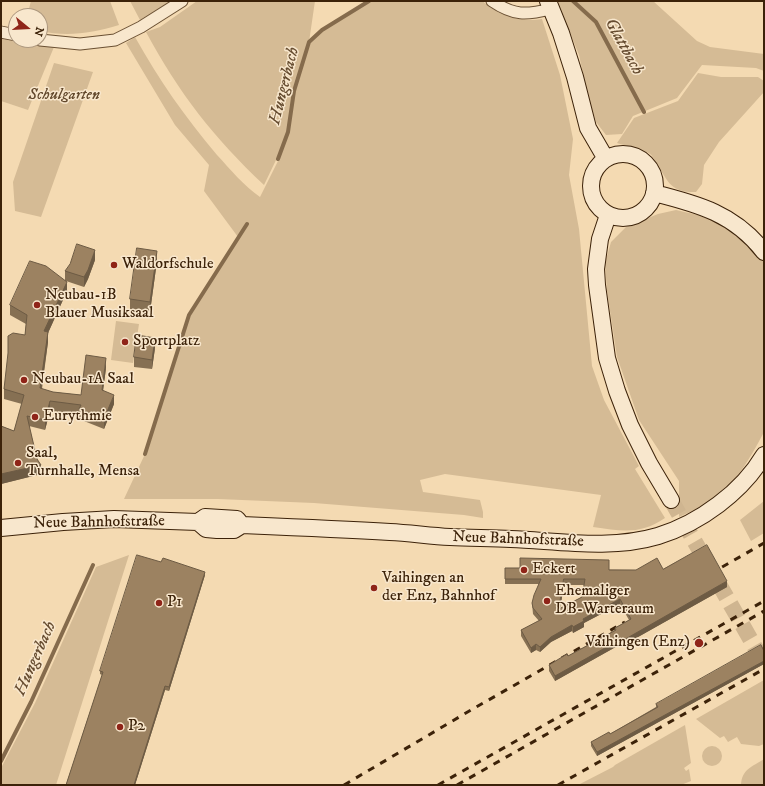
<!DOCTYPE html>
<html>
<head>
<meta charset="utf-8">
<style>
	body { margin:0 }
	#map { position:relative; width:765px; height:786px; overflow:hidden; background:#f4dab2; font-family:"IM FELL DW Pica",serif }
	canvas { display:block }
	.frame { position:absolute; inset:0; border:2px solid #3c2209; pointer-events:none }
	.north { position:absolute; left:8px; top:8px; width:40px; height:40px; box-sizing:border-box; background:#f8e7cd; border:1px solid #ad987f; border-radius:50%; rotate:108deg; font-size:11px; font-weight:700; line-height:16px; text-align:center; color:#3c2209 }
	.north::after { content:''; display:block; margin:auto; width:14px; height:18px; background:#8f2418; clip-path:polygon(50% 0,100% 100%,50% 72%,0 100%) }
</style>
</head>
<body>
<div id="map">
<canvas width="765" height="786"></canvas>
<div class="frame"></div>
<div class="north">N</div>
</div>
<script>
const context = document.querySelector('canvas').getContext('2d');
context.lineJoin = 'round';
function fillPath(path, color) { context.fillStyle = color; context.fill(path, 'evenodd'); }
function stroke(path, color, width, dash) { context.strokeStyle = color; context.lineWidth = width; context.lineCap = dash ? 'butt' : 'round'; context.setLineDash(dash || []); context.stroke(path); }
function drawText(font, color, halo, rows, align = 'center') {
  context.font = font + ' "IM FELL DW Pica",serif'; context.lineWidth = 3; context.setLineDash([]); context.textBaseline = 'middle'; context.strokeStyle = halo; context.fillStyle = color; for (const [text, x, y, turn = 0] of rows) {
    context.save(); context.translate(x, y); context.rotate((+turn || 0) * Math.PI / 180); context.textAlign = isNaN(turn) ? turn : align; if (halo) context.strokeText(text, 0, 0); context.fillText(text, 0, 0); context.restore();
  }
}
fillPath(new Path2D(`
	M31,1h79l9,24c-27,8 -51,12 -79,6v-15h-13z
	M130,1h41l-31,19z
	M197,1h118l-6,41 -16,49 -6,40 -10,27 -13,27c-50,-47 -86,-93 -118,-153l14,-5z
	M371,1h111c21,14 34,22 60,18l18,56 13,64 -4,36 10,54 13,137 12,34 35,66 -4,3 30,49c-25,17 -43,13 -72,9l8,-32 -156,-21 -25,6 3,12 57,8 3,12v6l-19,-3 -150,-12 -96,-4h-94l21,-45 43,-139 50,-78 -34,-46 5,-26 -34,-40 -49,-82 9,-6c24,43 50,80 82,118 13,14 27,31 43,42l19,-38 10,-27 6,-41 15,-48 13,-13z
	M557,1h96l44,40 13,6 54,7v17l-8,-3 -54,-3 -25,33 -44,18 -11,18 -16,1 -10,-13 -8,-26 -9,-41z
	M1,36l15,4 38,7 -26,63 -27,-9z
	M54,63l39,9 -52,145 -26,-6 -2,-29z
	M698,73l23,4h37l6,4v11l-45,50 -15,23 -2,19 -6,8c-27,1 -28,-12 -41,-31 -1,-2 -3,-6 -5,-7 -5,-4 -26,-9 -33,-11l17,-25 44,-17z
	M676,210l26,6 18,7 12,7 27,25 5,7v169l-1,3c-14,26 -28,51 -53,68 -10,6 -21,10 -31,15v-36l-40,-61 -22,-63 -10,-66 -2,-28 6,-21 15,-15 32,-13z
	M116,321l23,3 -6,39 -22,-3z
	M764,501v32l-13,8 -11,-21z
	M129,555l-73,230h-55v-17l34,-65 61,-136z
	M764,680v64l-5,2 -18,-2 -4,-7 -9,5 -4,-6 -4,2 -24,-19z
	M685,725l6,38 -7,5 2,3 3,-2 2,12 -10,4h-103l35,-18 2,-2z
	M702 756a10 10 0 1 1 20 0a10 10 0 1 1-20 0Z
	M764,759v26h-23c1,-16 11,-18 23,-26z`), '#d5bb95');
stroke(new Path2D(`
	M573,1l23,21 48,90
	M278,159l10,-27 6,-41 15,-49 13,-12 47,-29
	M145,454l44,-139 58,-91
	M1,761l30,-59 62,-137`), '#856b4c', 4);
stroke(new Path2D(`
	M671,500l93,163`), '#cfb590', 16, [16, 8]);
const minor = new Path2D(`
	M492,1c22,15 34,14 59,8
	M1,32l15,3
	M40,40l40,4 35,-4 26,-13 41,-26`);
const secondary = new Path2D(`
	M548,1l13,32 14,44 13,51 18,31
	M591 186a32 32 0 1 1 64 0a32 32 0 1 1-64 0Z
	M654,193c44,11 81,21 110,59
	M608,215l-8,24 -4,30 1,16 10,73 10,33 13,34 19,38 22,37
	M198,522l7,-5 32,2 5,6
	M1,528l62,-6 51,-3 84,3 8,7 11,1h17l8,-5c49,2 99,4 148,7 20,1 40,4 60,5 20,1 41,1 61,2 48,2 100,11 147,-3 42,-13 84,-44 106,-81`);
stroke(minor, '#6a5033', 13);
stroke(secondary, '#3c2209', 18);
stroke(minor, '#f8e7cd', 11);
stroke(secondary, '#f8e7cd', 16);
stroke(new Path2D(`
	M710,574l54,-31
	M344,785l127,-75 154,-88
	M438,785l326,-184
	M457,785l307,-174
	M558,785l206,-116`), '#3c2209', 3, [7, 7]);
fillPath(new Path2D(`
	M95,260l-7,19 -4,8 -18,-6 1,10 -19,42v9l-6,47 11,3 28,3 25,-27 -3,22 11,14 -10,25 -25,-10v-5l-29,-3 -5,19 -16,-4 12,48 -40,10v-58l13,5 8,-27 -18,-5v-10l21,-54 1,-11 -16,-9v-10l55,-25v-9z
	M157,261l-7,51 -20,-3v-10z
	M155,348l-3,21 -18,-2v-10z
	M505,568l131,2 27,-1 64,18 -105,59 -1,-2 -66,37 -6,-10v-6l19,-9 47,-26v-2l14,-8 -9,-16 -36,19v4l-11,6 -1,-2 -21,11 -11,10 -4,-2 -5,3 -10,-17v-6l18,-9 -6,-7 -1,-11 7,-19h-34zM564,585h20l-2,12 -22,12z
	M205,575l-36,116 -4,-1 -30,95h-69l36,-110 -2,-1v-3z
	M764,651v13l-167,92 -6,-10v-4l19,-8 46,-27v-3z`), '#867053');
fillPath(new Path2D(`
	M95,250v10l-7,19 -4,8v-10z
	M157,251v10l-7,51v-10z
	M67,282v9l-19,42v9l-8,56v-10l4,-57z
	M155,338v10l-3,21v-9z
	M106,358v10l-4,31v-9z
	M114,395v9l-10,25v-10z
	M50,401v10l-5,19v-10z
	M41,465v9l-40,10v-10z
	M205,572v3l-36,116v-4z
	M564,579v6l-5,30v-6z
	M727,581v6l-105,59v-5z
	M620,599v5l-36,19v4l-11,6v-6l10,-8z
	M572,625v6l-21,11 -11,10v-5l11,-10z
	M621,639v5l-66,37v-5z
	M536,644v6l-5,3v-5z
	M764,661v3l-167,92v-4z
	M165,686v4l-30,95h-1z`), '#6d5b44');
const building = new Path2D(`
	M77,244l18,6 -7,20 -4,7 -19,-6 5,-7z
	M137,248l20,3 -7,51 -20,-3z
	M30,261l16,5 21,16 -23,49 4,1 -8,56 13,4 28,3 5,-40 20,3 -4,32 12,5 -10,24 -25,-10 2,-4 -31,-4 -5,19 -18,-4 10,43 4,6 -40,9v-48l13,5 10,-36 -20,-6 4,-36v-17l5,-3 12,2 2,-20 -17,-10z
	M137,335l18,3 -3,22 -18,-3z
	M707,545l20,36 -105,60 -1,-2 -66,37 -6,-11 18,-11 1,2 48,-26 -1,-2 16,-9 -11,-20 -37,20 1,2 -11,6 -1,-2 -21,12 -11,10 -4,-3 -5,4 -10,-18 21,-11 -9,-11 -1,-5 2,-8 7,-16h-36v-11h15v-10l89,2v10h27l21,-12 6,11zM564,579h21l-3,18 -23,12z
	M137,555l24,7 2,-4 42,14 -36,115 -4,-1 -31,99h-68l37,-113 -3,-1z
	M761,645l3,6v10l-167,91 -6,-10 18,-10 1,2 48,-27 -2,-3z`);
fillPath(building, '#9c8261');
stroke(building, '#6d5b44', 1);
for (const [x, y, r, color] of [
	[114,265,4,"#8f2418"],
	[37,305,4,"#8f2418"],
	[125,342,4,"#8f2418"],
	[24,380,4,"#8f2418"],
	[35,417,4,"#8f2418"],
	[18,463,4,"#8f2418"],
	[524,570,4,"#8f2418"],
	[374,588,4,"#8f2418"],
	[547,601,4,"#8f2418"],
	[159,603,4,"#8f2418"],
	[699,643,5,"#8f2418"],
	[120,727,4,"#8f2418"]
]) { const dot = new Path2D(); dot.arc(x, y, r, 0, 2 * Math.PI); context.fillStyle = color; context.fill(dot); stroke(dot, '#f8e7cd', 1.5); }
drawText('italic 16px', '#62482c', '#f8e7cd', [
	["Schulgarten",64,96]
]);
drawText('16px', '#3c2209', '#f8e7cd', [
	["Waldorfschule",122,265],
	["Neubau-1B",45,296],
	["Blauer Musiksaal",45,314],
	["Sportplatz",133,342],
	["Neubau-1A Saal",32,380],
	["Eurythmie",43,417],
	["Saal,",26,454],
	["Turnhalle, Mensa",26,472],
	["Eckert",532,570],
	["Vaihingen an",382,579],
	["der Enz, Bahnhof",382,597],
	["Ehemaliger",555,592],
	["DB-Warteraum",555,610],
	["P1",167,603],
	["Vaihingen (Enz)",690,643,"right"],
	["P2",128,727]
], 'left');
drawText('16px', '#3c2209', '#f8e7cd', [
	["Neue Bahnhofstraße",99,523,-1],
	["Neue Bahnhofstraße",518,540,2]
]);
drawText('italic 17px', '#664c30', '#f8e7cd', [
	["Glattbach",623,47,61],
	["Hungerbach",285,86,-76],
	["Hungerbach",36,659,-66]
]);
</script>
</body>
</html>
